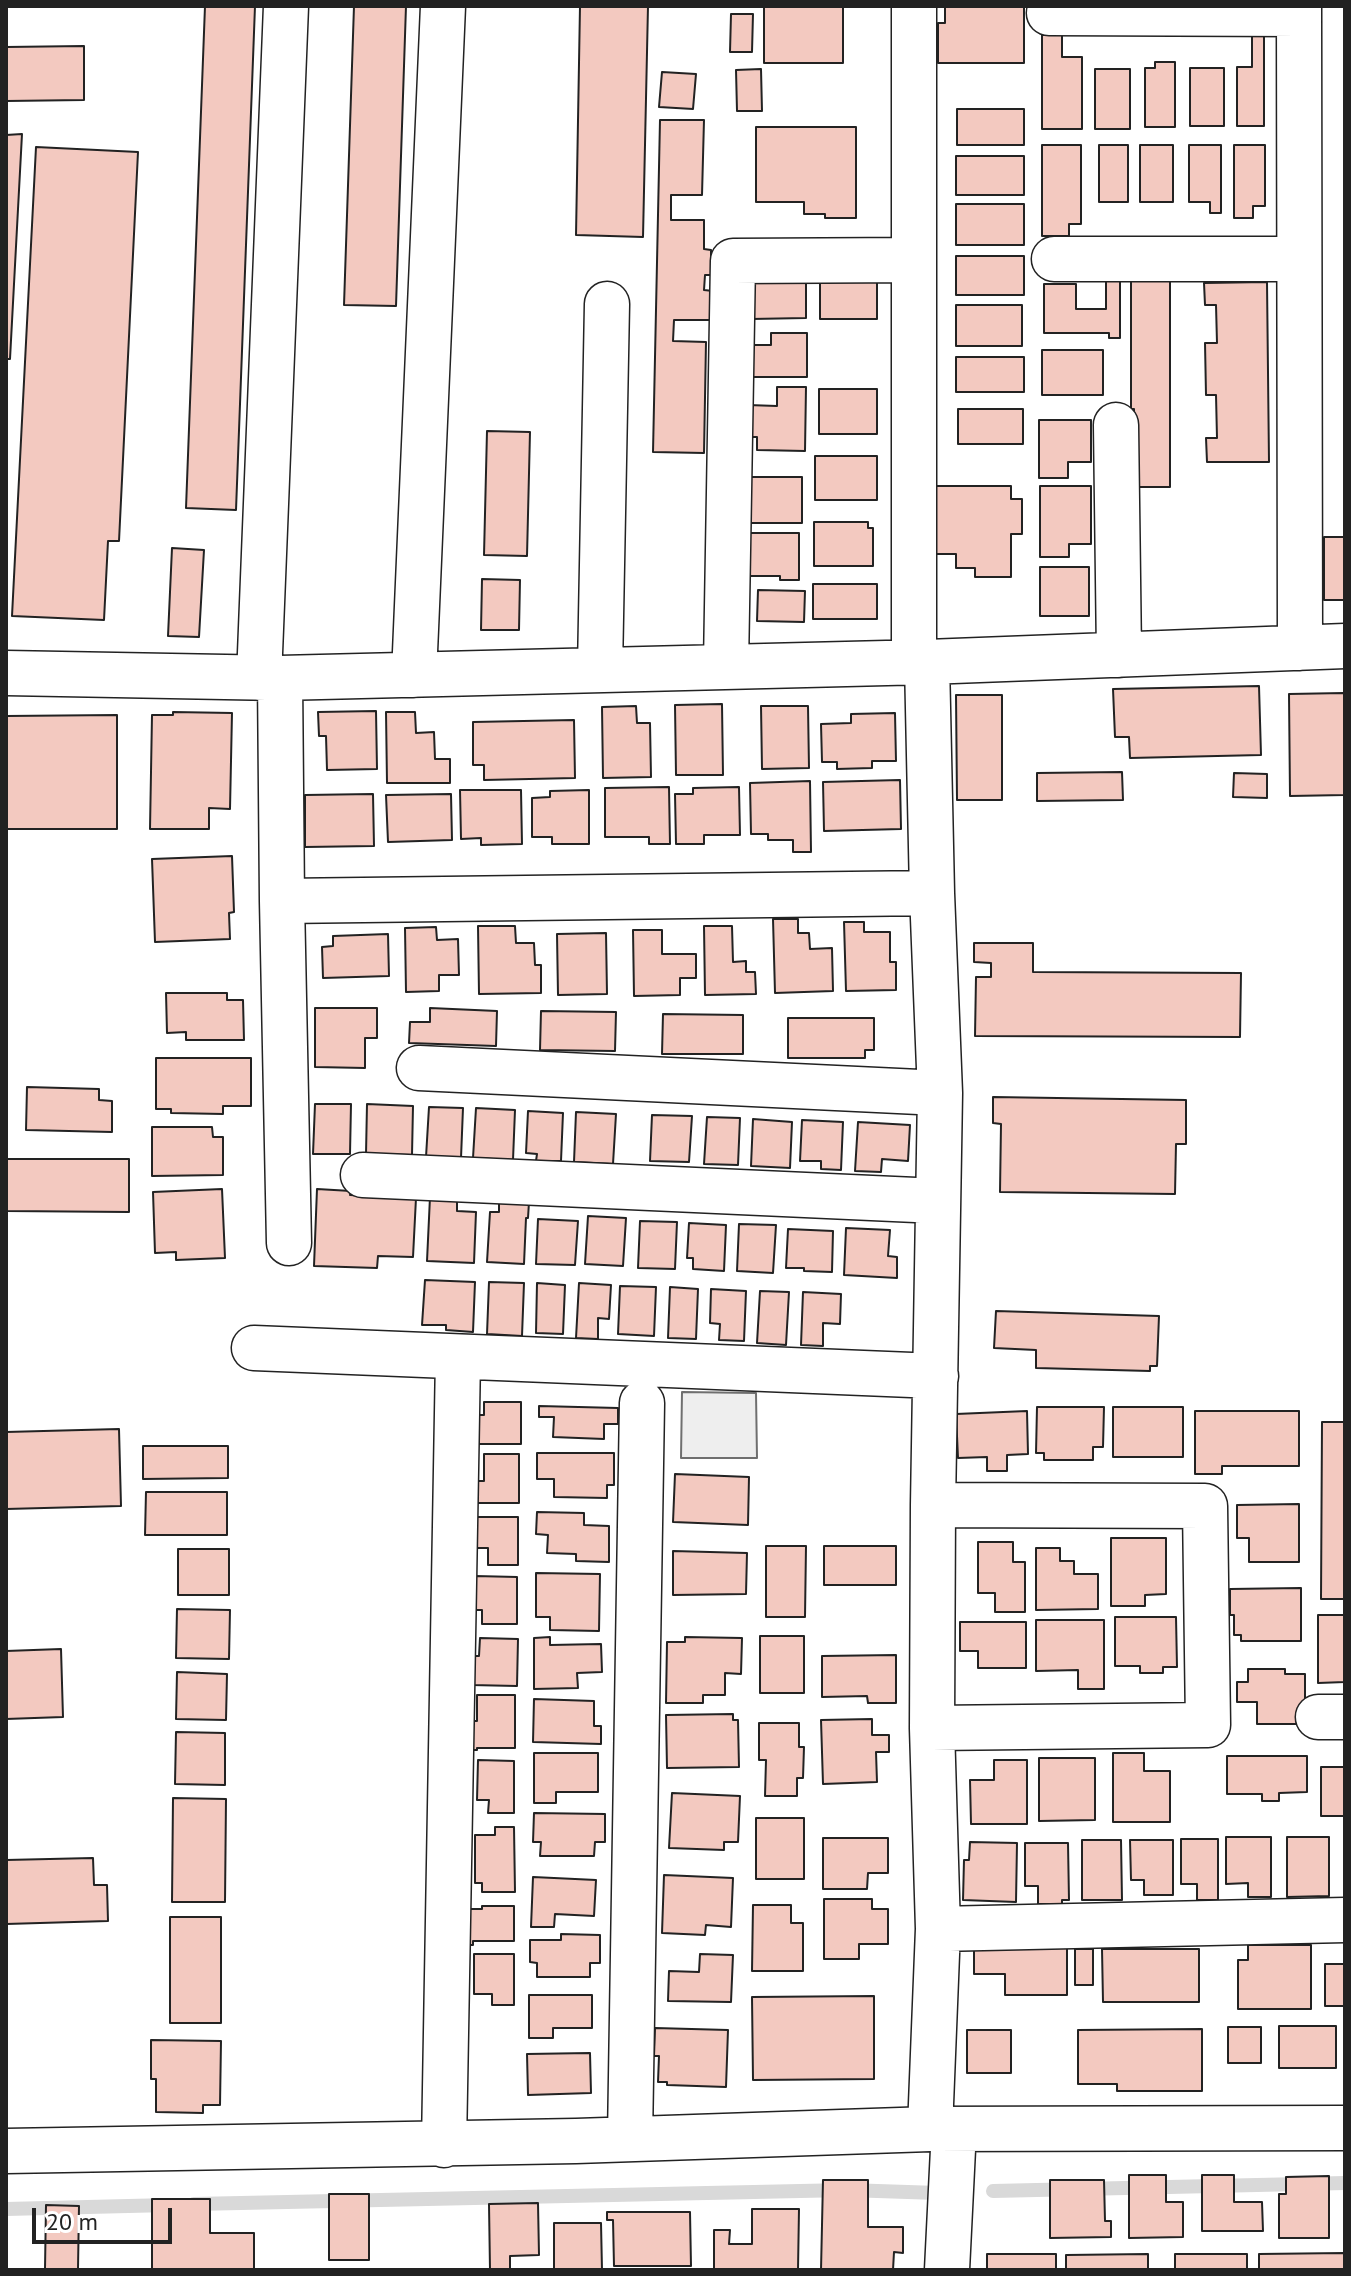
<!DOCTYPE html>
<html>
<head>
<meta charset="utf-8">
<style>
	body { margin:0 }
	#map { position:relative; width:1351px; height:2276px; overflow:hidden; background:#fff; font-family:"PT Sans",sans-serif }
	canvas { display:block }
	.frame { position:absolute; inset:0; border:8px solid #222; pointer-events:none }
	.scale { position:absolute; left:32px; top:2208px; width:140px; height:36px; box-sizing:border-box; border:4px solid #222; border-top:0; padding-left:10px; font-size:24px; line-height:28px; white-space:nowrap; color:#222; -webkit-text-stroke:6px #fff; paint-order:stroke }
</style>
</head>
<body>
<div id="map">
<canvas width="1351" height="2276"></canvas>
<div class="frame"></div>
<div class="scale">20 m</div>
</div>
<script>
const context = document.querySelector('canvas').getContext('2d');
context.lineJoin = 'round';
function fillPath(path, color) { context.fillStyle = color; context.fill(path, 'evenodd'); }
function stroke(path, color, width, dash) { context.strokeStyle = color; context.lineWidth = width; context.lineCap = dash ? 'butt' : 'round'; context.setLineDash(dash || []); context.stroke(path); }
const green = new Path2D(`
	M682,1392l74,1 1,65h-76z`);
fillPath(green, '#eee');
stroke(green, '#6f6f6f', 2);
stroke(new Path2D(`
	M993,2191l352,-8
	M194,2204l653,-14 91,3
	M6,2209l163,-4`), '#d9d9d9', 14);
const building = new Path2D(`
	M205,6h50l-19,504 -50,-2z
	M354,6h52l-10,300 -52,-1z
	M580,6h68l-5,231 -67,-2z
	M764,6h79v57h-79z
	M945,6h79v57h-86v-40h7z
	M731,14h22l-1,38h-22z
	M1042,35h20v22h20v72h-40z
	M1252,35h12v91h-27v-59h15z
	M84,46v54l-78,1v-54z
	M1155,62h20v65h-30v-59h10z
	M1190,68h34v58h-34z
	M761,69l1,42h-25l-1,-41z
	M1095,69h35v60h-35z
	M662,72l34,2 -3,35 -34,-2z
	M957,109h67v36h-67z
	M660,120h44l-2,75h-31v25h33v29l7,1v25h-6l-1,15 9,1 -1,29h-38l-1,21 33,1 -2,111 -51,-1z
	M756,127h100v91h-31v-4h-21v-12h-48z
	M22,134l-12,225h-4v-224z
	M1042,145h39v79h-12v12h-27z
	M1099,145h29v57h-29z
	M1140,145h33v57h-33z
	M1189,145h32v68h-11v-11h-21z
	M1234,145h31v61h-12v12h-19z
	M36,147l102,5 -19,389h-11l-4,79 -92,-4z
	M956,156h68v39h-68z
	M956,204h68v41h-68z
	M956,256h68v39h-68z
	M1131,277h39v210h-36v-78h-3z
	M1106,280h14v58h-11v-5h-65v-49h32v25h30z
	M820,281h57v38h-57z
	M1267,282l2,180h-62l-1,-24h11l-1,-43h-10l-1,-52h12l-1,-38h-11l-1,-22z
	M751,283h55v35l-55,1z
	M956,305h66v41h-66z
	M771,333h36v44h-54v-32h18z
	M1042,350h61v45h-61z
	M956,357h68v35h-68z
	M777,387h29l-1,64 -48,-1v-13h-9v-32l29,1z
	M819,389h58v45h-58z
	M958,409h65v35h-65z
	M1039,420h52v42h-23v16h-29z
	M487,431l43,1 -3,124 -43,-1z
	M815,456h62v44h-62z
	M749,477h53v46h-53z
	M934,486h77v13h11v35h-11v43h-36v-9h-19v-14h-22z
	M1040,486h51v58h-22v13h-29z
	M814,522h54v6h5v38h-59z
	M749,533h50v47h-19v-4h-31z
	M1324,537h21v63h-21z
	M172,548l32,2 -5,87 -31,-1z
	M1040,567h49v49h-49z
	M482,579l38,1 -1,50h-38z
	M813,584h64v35h-64z
	M758,590l47,1 -1,31 -47,-1z
	M1259,686l2,69 -131,3 -1,-21h-14l-2,-48z
	M1344,693l1,102 -55,1 -1,-102z
	M956,695h46v105h-45z
	M722,704l1,71h-47l-1,-70z
	M636,706l1,17h13l1,54 -48,1 -1,-71z
	M761,706h47l1,62 -47,1z
	M376,711l1,58 -50,1 -1,-34h-7l-1,-24z
	M173,712l59,1 -2,96 -21,-1v21h-59l2,-114h21z
	M386,712h29l1,21 18,-1 1,27h15v24h-63z
	M895,713l1,48h-24v7l-35,1v-7h-15l-1,-38 30,-1v-9z
	M117,715v114h-111v-113z
	M574,720l1,58 -91,2v-15h-11v-43z
	M1122,772l1,28 -86,1v-28z
	M1234,773l33,1v24l-34,-1z
	M900,780l1,49 -77,2 -1,-49z
	M810,781l1,71h-18v-12h-25v-6h-17l-1,-51z
	M669,787l1,57h-21v-7h-44v-49z
	M739,787l1,48h-36v9h-28l-1,-50h18v-6z
	M460,790h61l1,54 -41,1v-7l-20,1z
	M589,790v54h-37v-7h-20v-39l18,-1v-6z
	M373,794l1,52 -69,1v-52z
	M451,794l1,46 -64,2 -2,-47z
	M232,856l2,56 -5,1 1,26 -75,3 -3,-83z
	M773,919h25v14h11l1,16 22,-1 1,43 -58,2z
	M844,922h20v10h26v30h6v28l-50,1z
	M478,926h37l1,17h18l1,22h6v28l-62,1z
	M704,926h28l1,36 13,-1v11h9l1,22 -51,1z
	M436,927l1,13 21,-1 1,36h-20v16l-33,1 -1,-64z
	M633,930h29v24h34v24h-16v17l-46,1z
	M606,933l1,61 -49,1 -1,-61z
	M388,934l1,42 -66,2 -1,-31 11,-1v-10z
	M974,943h59v29l208,1 -1,64 -265,-1 1,-59h15v-14l-17,-1z
	M166,993h61v7h16l1,40h-58v-8l-19,1z
	M315,1008h62v30h-12v30l-50,-1z
	M430,1008l67,3 -1,35 -87,-3 1,-21h20z
	M541,1011l75,1 -1,39 -75,-1z
	M663,1014l80,1v39h-81z
	M788,1018h86v32h-9v8h-77z
	M156,1058h95v48h-28v8l-52,-1v-4h-15z
	M27,1087l72,2v11l13,1v31l-86,-2z
	M993,1097l193,3v44h-10l-1,50 -175,-2 1,-68 -8,-1z
	M315,1104h36l-1,50h-37z
	M367,1104l46,2 -1,49 -46,-1z
	M429,1107l34,1 -2,50 -35,-1z
	M476,1108l39,2 -2,50 -40,-2z
	M528,1111l35,2 -2,48h-25l1,-7 -11,-1z
	M576,1112l40,2 -3,50 -39,-2z
	M652,1115l40,1 -3,46 -39,-1z
	M707,1117l33,1 -2,47 -34,-1z
	M753,1119l39,3 -2,46 -39,-2z
	M802,1120l41,2 -2,48 -20,-1v-8h-21z
	M858,1122l52,3 -2,36 -26,-2 -1,13 -26,-1z
	M152,1127h60l1,10h10v38l-71,1z
	M6,1159h123v53l-123,-1z
	M222,1189l3,69 -49,2v-8l-21,1 -2,-61z
	M317,1189l34,2 -1,4 66,3 -3,59 -35,-1 -1,12 -63,-2z
	M430,1197l27,2v12l19,1 -2,51 -47,-2z
	M499,1201l30,1 -1,16h-2l-2,46 -37,-2 3,-50h9z
	M588,1216l38,2 -3,48 -38,-2z
	M538,1219l40,2 -3,44 -39,-1z
	M640,1221l37,1 -2,47 -37,-1z
	M689,1223l37,2 -2,46 -31,-2v-11h-6z
	M739,1224l37,1 -3,48 -36,-2z
	M846,1228l44,2 -2,26 9,1v21l-53,-3z
	M788,1229l45,2 -1,41 -28,-1v-3h-18z
	M425,1280l50,2 -2,50 -27,-2v-5h-24z
	M489,1282l35,1 -2,53 -35,-2z
	M537,1283l28,2 -2,49 -27,-1z
	M579,1283l32,2 -2,34 -11,-1v21l-22,-1z
	M620,1286l36,1 -2,49 -36,-2z
	M670,1287l28,2 -2,50 -28,-1z
	M711,1289l35,2 -2,50 -25,-1 1,-16 -10,-1z
	M760,1291l29,1 -3,53 -29,-2z
	M803,1292l38,2 -1,30 -17,-1v23l-22,-1z
	M996,1311l163,5 -2,50h-7v5l-114,-3v-18l-42,-2z
	M484,1402h37v42h-44v-29h7z
	M539,1406l79,2v16h-14v15l-51,-2 1,-20h-15z
	M1037,1407h67l-1,40h-10v13h-49v-7h-8z
	M1113,1407h70v50h-70z
	M1027,1411l1,43 -21,1v16h-20v-14l-29,1 -2,-44z
	M1195,1411h104v55h-77v8h-27z
	M1322,1422h23v177h-24z
	M119,1429l2,77 -115,3v-77z
	M143,1446h85v32l-85,1z
	M537,1453h77v32h-7v13l-53,-1v-18h-17z
	M484,1454h35v49h-42v-22h7z
	M675,1474l74,3 -1,48 -75,-3z
	M146,1492h81v43h-82z
	M1299,1504v58h-50v-24h-12v-33z
	M537,1512l47,1v12l25,1v36l-33,-1v-7l-29,-1 1,-18 -12,-1z
	M477,1517h41v48h-30v-17h-11z
	M1111,1538h55v56l-21,1v11h-34z
	M978,1542h35v20h12v50h-30v-19h-17z
	M766,1546h40l-1,71h-39z
	M824,1546h72v39h-72z
	M1036,1548h24v13h14v13h24v35l-62,1z
	M178,1549h51v46h-51z
	M673,1551l74,2 -1,41 -73,1z
	M536,1573l64,1 -1,57 -49,-1v-13h-14z
	M475,1576l42,1v47h-35v-14h-7z
	M1301,1588v53h-60v-6h-7v-20h-4v-26z
	M177,1609l53,1 -1,49 -53,-1z
	M1318,1615h27v67l-27,1z
	M1115,1617h61l1,50h-14v6h-23v-7h-25z
	M1036,1620h68v69h-26v-19l-42,1z
	M960,1622h66v46h-48v-17h-18z
	M760,1636h44v57h-44z
	M550,1637v8l51,-1 1,28 -25,1 1,15 -44,1v-51z
	M685,1637l57,1 -1,36 -16,-1v22h-22v8h-37l1,-61h18z
	M480,1638l38,1 -1,47 -46,-1 1,-29h7z
	M61,1649l2,68 -57,2v-68z
	M896,1655v48h-28l-1,-7 -45,1v-41z
	M1248,1669h37v5h20v50h-48v-22h-20v-20h11z
	M177,1672l50,2 -1,46 -50,-1z
	M477,1695h38v53h-38v2h-5v-29h5z
	M534,1699l60,2v25h7v18l-68,-2z
	M733,1714v6h5l1,47 -72,1 -1,-53z
	M872,1719v16h17v17h-13l1,30 -54,2 -2,-64z
	M759,1723h40v24h5l-1,31h-6v18h-32l1,-36h-7z
	M176,1732l49,1v52l-50,-1z
	M534,1753h64v39h-42v11h-22z
	M1113,1753h31v18h26v51h-57z
	M1227,1756h80v36l-28,1v8h-17v-7h-35z
	M1039,1758h56v62l-56,1z
	M478,1760l36,1v52h-26l1,-13h-12z
	M994,1760h33v64h-56l-1,-44h24z
	M1321,1767h24v49h-24z
	M672,1793l68,3 -2,46h-14v8l-55,-2z
	M173,1798l53,1 -1,103h-53z
	M534,1813l71,1v28h-10l-1,14h-54l1,-14h-8z
	M756,1818h48v61h-48z
	M495,1827h19l1,65h-33v-9h-7v-48h20z
	M1226,1837h45v60h-23v-14l-22,1z
	M1287,1837h42v59l-42,1z
	M823,1838h65v35h-20l-1,16h-44z
	M1181,1839h37v61h-21v-16h-16z
	M1082,1840h39l1,60h-40z
	M1130,1840h43v55h-29v-15h-13z
	M970,1842l47,1 -1,59 -53,-2 1,-40h5z
	M1025,1843h43l1,57h-7v4h-24v-18h-13z
	M93,1858l1,27h13l1,36 -102,3v-64z
	M664,1875l69,3 -2,49 -25,-2 -1,10 -43,-2z
	M533,1877l63,3 -2,36 -39,-2 -1,13h-23z
	M824,1899h48v10h16v35h-29v15h-35z
	M753,1905h38v18h12v48h-51z
	M482,1906h32v35h-41v4h-3v-36h12z
	M170,1917h51v106h-51z
	M561,1934l39,1v28h-10v14h-53v-14l-7,-1v-22h31z
	M1248,1945h63v64h-73v-49h10z
	M974,1947h93v48h-62v-21h-31z
	M1075,1949h18v36h-18z
	M1102,1949h97v53h-96z
	M474,1954h40v51h-22v-11h-18z
	M700,1954l33,1 -2,47 -63,-1 1,-30 30,1z
	M1325,1964h20v42h-20z
	M529,1995h63v33h-39v10h-24z
	M874,1996v83l-121,1 -1,-83z
	M1279,2026h57v42h-57z
	M1228,2027h33v36h-33z
	M655,2028l73,2 -2,57 -59,-2v-3h-9l1,-26h-5z
	M1202,2029v62h-85v-7h-39v-54z
	M967,2030h44v43h-44z
	M151,2040l70,1 -1,64h-17v8l-47,-1v-33h-5z
	M590,2053l1,40 -63,2 -1,-41z
	M1129,2175h37v27h17v35l-54,1z
	M1202,2175h32v27h28l1,29h-61z
	M1329,2176v62h-50v-44h7v-17z
	M823,2180h45v47h35v26l-9,-1 -1,18h-72z
	M1050,2180h54l1,41h6v16l-61,1z
	M329,2194h40v66h-40z
	M152,2199h58v34h44v37h-102z
	M538,2203l1,52 -29,1v14h-20l-1,-66z
	M46,2205l33,1 -1,63h-33z
	M752,2209h47l-1,61h-84v-40h16l-1,14h23z
	M607,2212h83l1,54h-77l-1,-46h-6z
	M554,2223h47l1,47h-48z
	M1345,2253v17h-86v-16z
	M987,2254h69v16h-69z
	M1148,2254v16h-82v-15z
	M1175,2254h72v16h-72z`);
fillPath(building, '#f3c9c0');
stroke(building, '#222', 2);
const minor = new Path2D(`
	M914,6v656
	M1299,6l1,642
	M1049,13l250,1
	M1054,259h245
	M1116,425l3,230
	M927,662l5,231 8,200 -7,412 -1,223 6,201 -8,200
	M726,665l7,-404 181,-1
	M600,669l7,-365
	M6,673l274,5 647,-16 418,-16
	M414,675l29,-669
	M259,678l27,-672
	M280,678l2,223 7,342
	M282,901l650,-8
	M419,1068l521,25
	M363,1175l575,26
	M254,1348l682,28
	M1318,1717h27
	M932,1728l276,-3 -3,-219 -272,-1
	M938,1929l407,-9
	M630,2138l12,-735
	M444,2145l14,-788
	M6,2151l570,-10 354,-12 415,-1
	M947,2270l7,-141`);
stroke(minor, '#222', 47);
stroke(minor, '#fff', 44);
</script>
</body>
</html>
